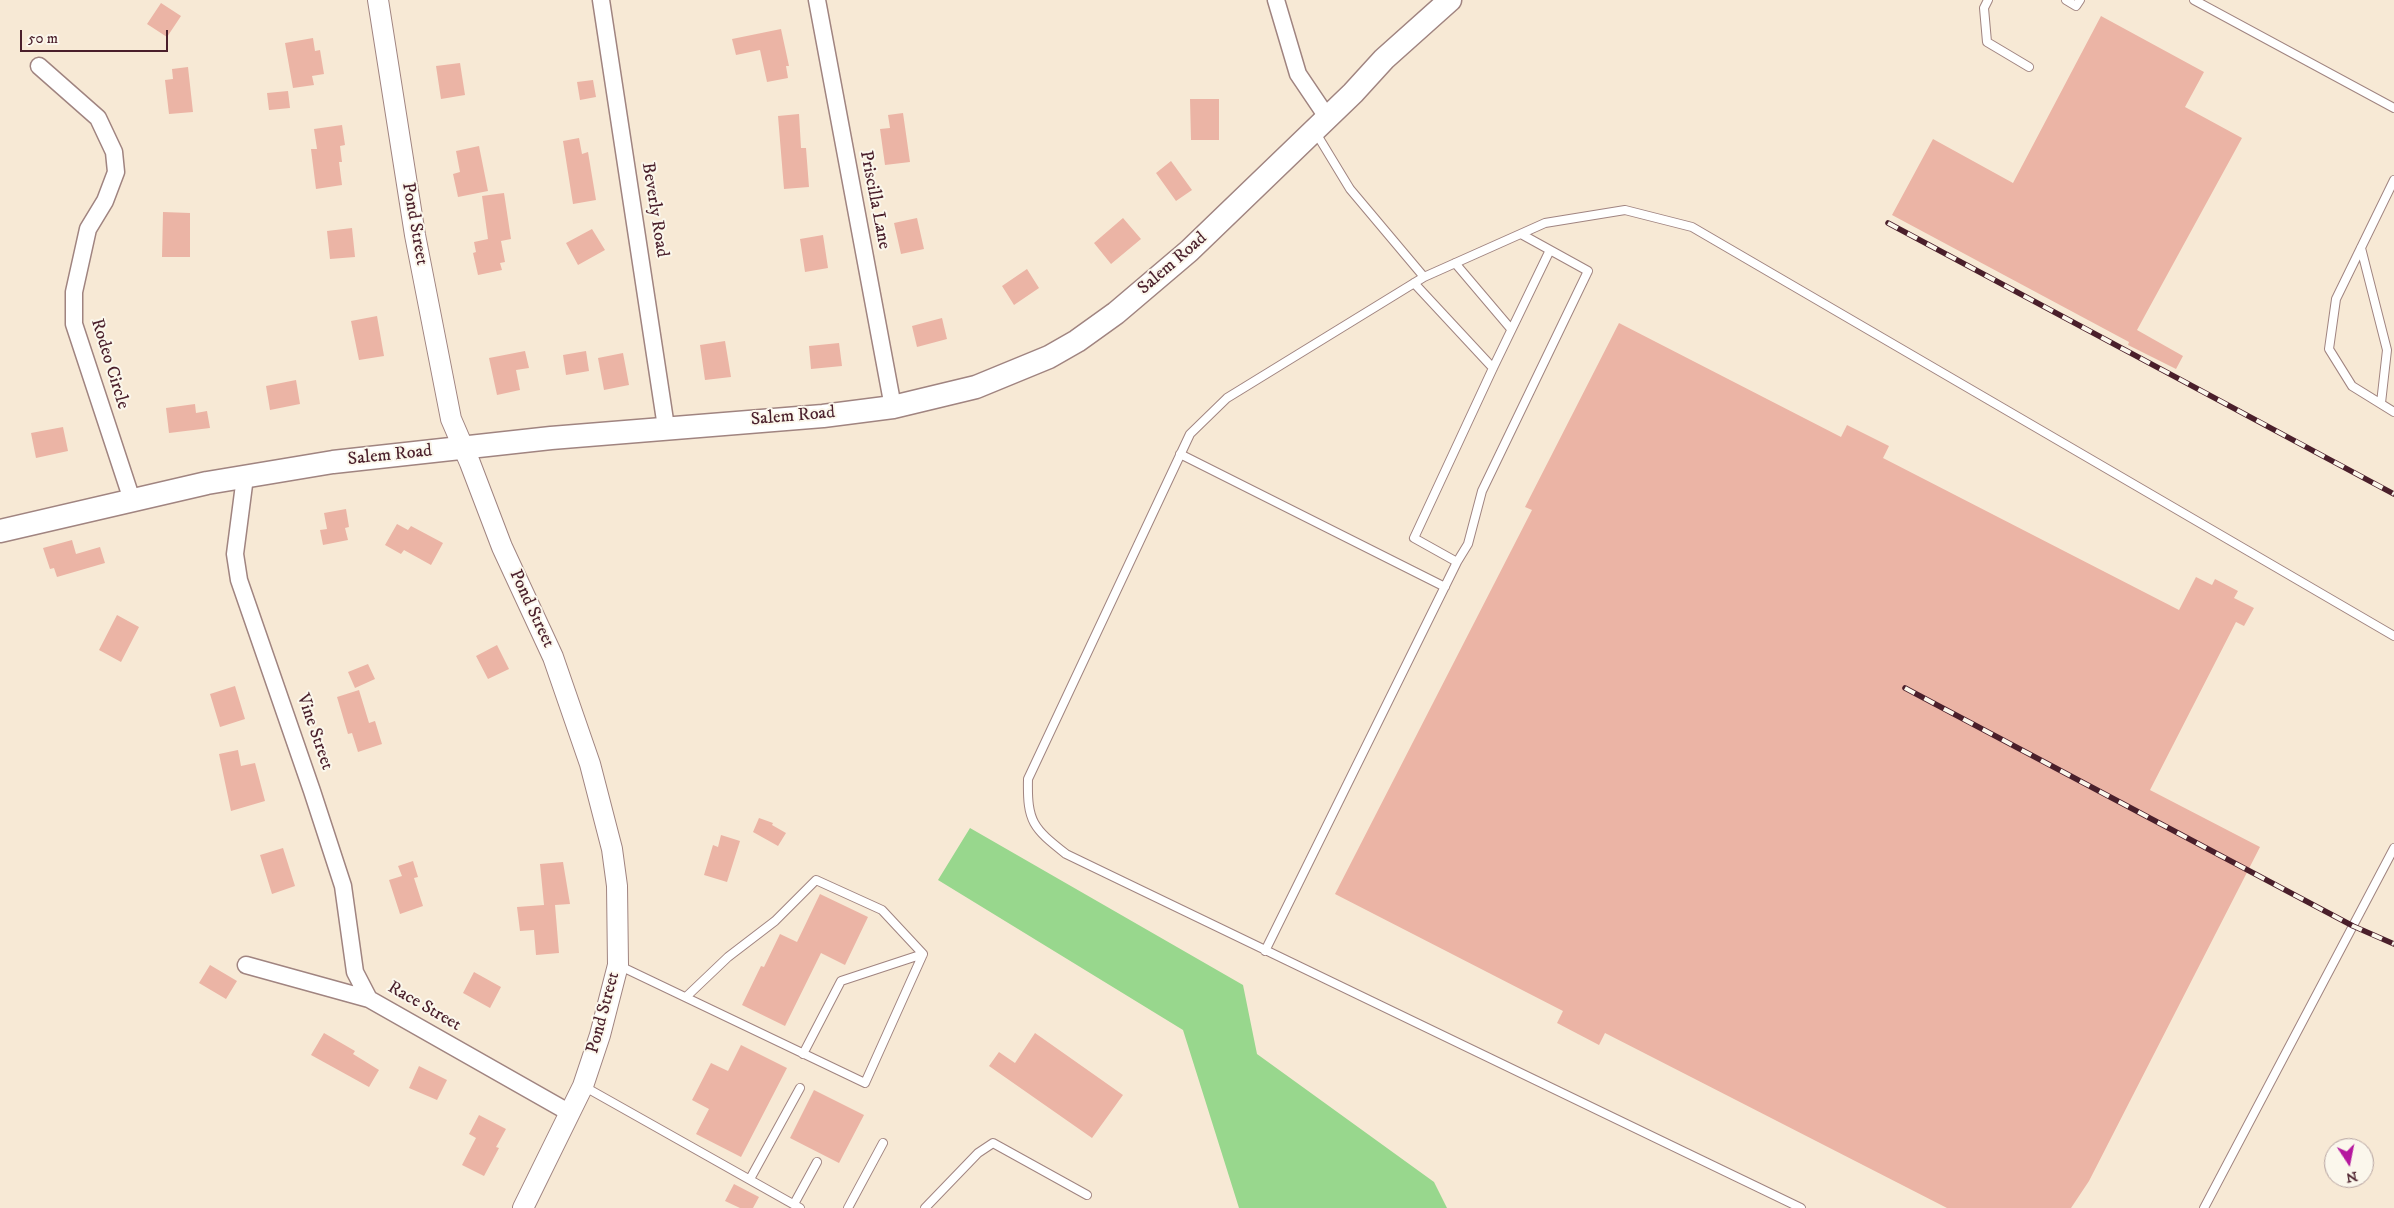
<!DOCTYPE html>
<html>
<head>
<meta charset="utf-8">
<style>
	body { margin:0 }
	#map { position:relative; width:2394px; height:1208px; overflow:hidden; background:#f7e9d5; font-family:"IM FELL DW Pica",serif }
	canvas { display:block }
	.north { position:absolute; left:2324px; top:1138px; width:50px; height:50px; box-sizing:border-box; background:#fbf7ec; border:1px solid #b4a19f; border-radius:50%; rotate:169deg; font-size:14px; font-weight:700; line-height:20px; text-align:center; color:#4a1f2b }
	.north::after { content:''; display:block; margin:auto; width:18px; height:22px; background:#b5179e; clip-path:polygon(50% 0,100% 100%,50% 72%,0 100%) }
	.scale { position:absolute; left:20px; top:30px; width:148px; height:22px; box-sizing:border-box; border:2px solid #4a1f2b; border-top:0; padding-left:6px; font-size:15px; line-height:18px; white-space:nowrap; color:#4a1f2b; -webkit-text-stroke:4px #fbf7ec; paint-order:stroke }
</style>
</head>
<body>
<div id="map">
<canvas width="2394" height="1208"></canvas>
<div class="north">N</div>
<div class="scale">50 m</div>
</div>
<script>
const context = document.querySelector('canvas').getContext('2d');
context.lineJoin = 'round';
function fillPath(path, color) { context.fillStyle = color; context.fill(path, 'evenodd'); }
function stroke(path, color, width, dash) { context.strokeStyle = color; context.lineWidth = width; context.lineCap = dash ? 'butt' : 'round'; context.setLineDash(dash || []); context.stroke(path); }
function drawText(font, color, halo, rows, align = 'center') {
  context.font = font + ' "IM FELL DW Pica",serif'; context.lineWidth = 4; context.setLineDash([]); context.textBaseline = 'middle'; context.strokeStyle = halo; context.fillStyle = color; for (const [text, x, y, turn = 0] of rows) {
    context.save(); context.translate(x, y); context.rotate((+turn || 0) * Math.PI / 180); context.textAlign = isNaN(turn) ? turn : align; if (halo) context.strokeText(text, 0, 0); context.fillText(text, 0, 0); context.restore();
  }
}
fillPath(new Path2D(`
	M970,828l273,157 14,69 177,128 13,26h-208l-56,-178 -245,-150z`), '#98d78d');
fillPath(new Path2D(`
	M161,3l20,13 -14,21 -20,-13z
	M2101,16l103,56 -19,35 57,31 -105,192 46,26 -7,13 -48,-24 1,-3 -237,-127 41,-76 80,44z
	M781,29l8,37h-3l2,12 -21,4 -7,-32 -24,5 -4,-16z
	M313,38l2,13 5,-1 4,24 -12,2 2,9 -21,3 -8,-45z
	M460,63l5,32 -24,4 -5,-33z
	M188,67l5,45 -24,2 -4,-34 8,-1 -1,-10z
	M593,80l3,17 -16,3 -3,-18z
	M288,91l2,17 -21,2 -2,-17z
	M1190,99h29v41h-28z
	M903,113l7,49 -25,3 -5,-36 10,-1 -2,-13z
	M799,114l2,34h5l3,39 -25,2 -6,-73z
	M342,125l3,20 -5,1 2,16h-3l3,23 -26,4 -5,-40h6l-3,-20z
	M579,138l3,16 6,-2 8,48 -23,4 -10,-63z
	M479,146l9,45 -30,6 -5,-23 7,-2 -4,-21z
	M1171,161l21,29 -16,11 -20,-28z
	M504,193l7,46 -10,2 4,21 -5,1 2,7 -24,5 -5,-22 3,-1 -2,-10 14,-3 -6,-43z
	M163,212l27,1v44h-28z
	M917,218l7,31 -23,5 -7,-31z
	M1123,218l18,21 -30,25 -17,-21z
	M352,228l3,29 -25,2 -3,-28z
	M592,229l13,21 -27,15 -12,-22z
	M823,235l5,33 -23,4 -5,-33z
	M1027,269l12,19 -25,17 -12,-19z
	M377,316l7,40 -25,4 -8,-39z
	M942,318l5,21 -30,8 -5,-21z
	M1619,323l222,114 6,-12 42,21 -6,12 296,152 17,-33 16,8 3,-6 23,12 -4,7 20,10 -10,18 -8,-4 -86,168 110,57 -171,334 -18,27h-124l-342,-175 -6,12 -42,-22 6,-12 -228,-117 197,-384 -7,-3z
	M725,341l6,36 -26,3 -5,-35z
	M839,343l3,23 -31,3 -2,-23z
	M525,351l4,17 -13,2 4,20 -23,5 -8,-37z
	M586,351l3,20 -23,4 -3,-20z
	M623,353l6,32 -25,5 -6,-32z
	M296,380l4,24 -30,6 -4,-24z
	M195,404l1,9 11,-2 3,17 -41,5 -3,-25z
	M63,427l5,24 -32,7 -5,-25z
	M346,509l3,18 -4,1 3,12 -25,5 -3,-15 7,-1 -3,-16z
	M397,524l11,6 3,-4 32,17 -12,22 -27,-15 -3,4 -16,-9z
	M72,540l4,14 24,-7 5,16 -48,14 -3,-9 -4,1 -7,-21z
	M117,615l22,12 -18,35 -22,-12z
	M497,645l12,24 -21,10 -12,-23z
	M368,664l7,15 -20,9 -7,-16z
	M235,686l10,33 -25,8 -10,-33z
	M359,690l10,33 6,-2 7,23 -24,8 -6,-19 -4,1 -11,-37z
	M238,750l3,16 14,-3 10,38 -34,10 -12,-57z
	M759,818l14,5 -1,2 14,8 -8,13 -25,-14z
	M721,835l19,6 -13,41 -23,-7 9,-30 5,2z
	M283,848l12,38 -23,8 -12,-39z
	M413,861l5,16 -4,1 9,28 -23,8 -11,-34 13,-4 -4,-10z
	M563,862l7,42 -15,1 4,48 -23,2 -2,-25 -14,1 -3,-24 27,-2 -4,-41z
	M820,894l48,23 -23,48 -24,-12 -36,73 -43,-21 19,-39 3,1 16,-33 17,8z
	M210,965l27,16 -11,18 -27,-16z
	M474,972l27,15 -11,21 -27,-15z
	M324,1033l31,18 -2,3 26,16 -10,17 -58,-32z
	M1035,1033l88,62 -31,43 -103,-72 10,-14 16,11z
	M741,1045l46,23 -46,89 -45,-23 13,-25 -17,-9 19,-37 17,8z
	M419,1066l28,14 -10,20 -28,-12z
	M814,1090l50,25 -25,48 -49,-25z
	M479,1115l27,14 -10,18 3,1 -15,28 -22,-11 14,-27 -7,-4z
	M734,1184l25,13 -6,11h-13l-15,-7z`), '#ebb4a5');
const service = new Path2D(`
	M1988,0l-4,8 3,34 42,25
	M2066,0l10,6 4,-6
	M2194,0l200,108
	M1316,133l34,56 74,88 -197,121 -37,36 -162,345c-1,43 5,49 38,75l735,354
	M2394,180l-58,119 -7,50 23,37 42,26
	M2361,248l26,102 -6,53
	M1455,263l56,66
	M1424,277l121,-54 80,-13 67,17 702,409
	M1414,283l79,85
	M1180,454l265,133
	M1457,562l11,-18 14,-53 106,-220 -67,-37
	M1265,951l192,-389 -43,-24 79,-170 57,-118
	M620,966l245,117 58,-129 -41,-44 -66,-30 -41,41 -47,36 -42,40
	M803,1054l38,-73 82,-27
	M585,1087l215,121
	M750,1179l50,-91
	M794,1204l23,-42
	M848,1208l35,-65
	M925,1208l53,-55 15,-10 94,52
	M2204,1208l190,-360`);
const minor = new Path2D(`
	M601,0l65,427
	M817,0l76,407
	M1276,0l22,74 29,43
	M39,66l59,52 16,34 2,20 -11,29 -17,28 -14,63v32l58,176
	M245,477l-10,77 4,26 73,211 31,95 12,86 14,27
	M246,965l123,34 201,114`);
const tertiary = new Path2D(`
	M378,0l37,235 36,184 19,44 32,84 51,110 37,107 22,85 5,37 1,79 -18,70 -17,51 -60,122`);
const secondary = new Path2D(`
	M0,531l207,-48 126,-21 218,-24 272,-22 70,-9 83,-20 73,-30 28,-16 39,-28 73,-62 164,-158 31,-34 66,-59`);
stroke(service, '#a08480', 10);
stroke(minor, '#a08480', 19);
stroke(tertiary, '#a08480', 22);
stroke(secondary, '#a08480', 25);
stroke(service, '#fff', 8);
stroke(minor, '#fff', 16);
stroke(tertiary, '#fff', 20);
stroke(secondary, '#fff', 22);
const rail = new Path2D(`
	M1888,223l506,271
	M1905,688l448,238 41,18`);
stroke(rail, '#4a1f2b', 5.5);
stroke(rail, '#fbf7ec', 4, [11]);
drawText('18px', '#4a1f2b', '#fbf7ec', [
	["Priscilla Lane",874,200,79],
	["Beverly Road",654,210,81],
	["Pond Street",414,224,80],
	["Salem Road",1173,264,-41],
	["Rodeo Circle",109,364,73],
	["Salem Road",793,417,-5],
	["Salem Road",390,456,-6],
	["Pond Street",531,609,65],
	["Vine Street",314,732,71],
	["Race Street",424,1007,30],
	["Pond Street",604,1013,-75]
]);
</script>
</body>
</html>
